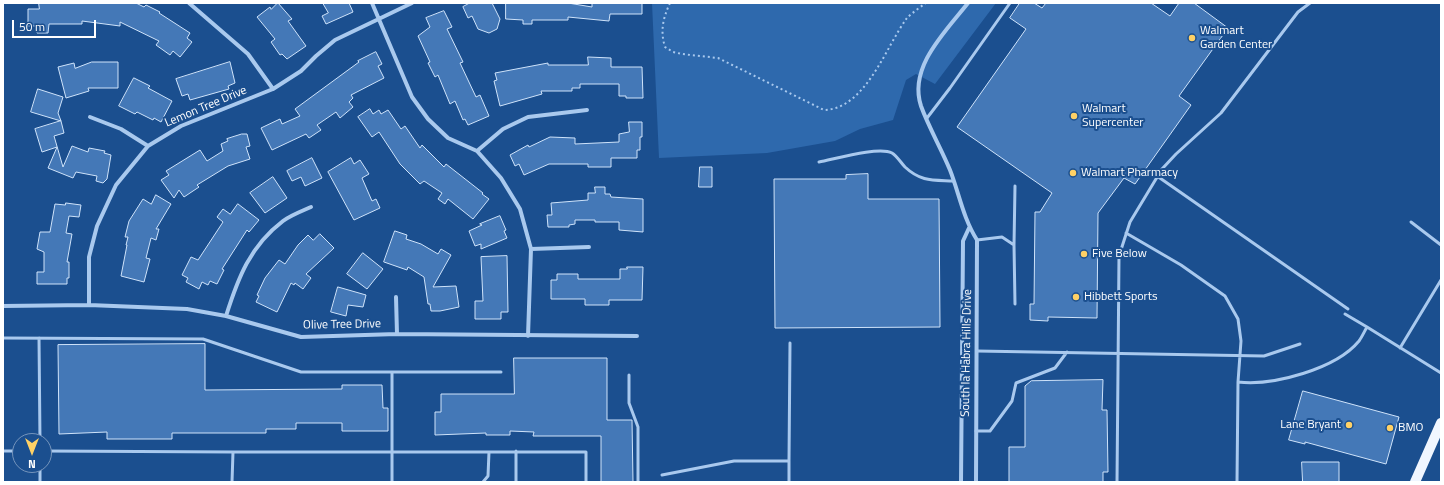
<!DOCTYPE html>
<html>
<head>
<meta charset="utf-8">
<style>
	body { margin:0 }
	#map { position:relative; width:1444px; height:485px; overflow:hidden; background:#1b4f8f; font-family:"Titillium Web",sans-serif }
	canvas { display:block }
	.frame { position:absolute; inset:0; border:4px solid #fff; pointer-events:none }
	.north { position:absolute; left:12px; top:433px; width:40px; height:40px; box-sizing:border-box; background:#1b4f8f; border:1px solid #7695bc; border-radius:50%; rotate:180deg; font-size:11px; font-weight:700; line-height:16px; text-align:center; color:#fff }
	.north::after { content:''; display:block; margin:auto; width:14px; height:18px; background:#ffd166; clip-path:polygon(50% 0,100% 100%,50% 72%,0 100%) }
	.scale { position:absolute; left:12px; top:20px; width:84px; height:18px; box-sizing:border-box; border:2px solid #fff; border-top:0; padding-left:5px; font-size:12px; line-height:14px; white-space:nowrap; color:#fff; -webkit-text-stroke:3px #1b4f8f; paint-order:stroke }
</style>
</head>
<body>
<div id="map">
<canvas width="1444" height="485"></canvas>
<div class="frame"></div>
<div class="north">N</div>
<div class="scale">50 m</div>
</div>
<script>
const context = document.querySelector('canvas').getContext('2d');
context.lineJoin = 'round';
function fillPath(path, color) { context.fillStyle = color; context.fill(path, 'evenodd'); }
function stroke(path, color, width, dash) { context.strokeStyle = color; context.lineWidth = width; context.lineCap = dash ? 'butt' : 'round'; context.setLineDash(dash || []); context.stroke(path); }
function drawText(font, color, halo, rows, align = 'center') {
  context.font = font + ' "Titillium Web",sans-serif'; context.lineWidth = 4; context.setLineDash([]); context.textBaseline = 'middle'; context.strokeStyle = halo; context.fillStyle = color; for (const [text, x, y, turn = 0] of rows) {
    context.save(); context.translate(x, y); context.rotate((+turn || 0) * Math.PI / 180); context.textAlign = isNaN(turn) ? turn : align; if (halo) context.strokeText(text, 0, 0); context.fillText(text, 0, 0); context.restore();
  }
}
fillPath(new Path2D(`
	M652,3h344l-61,81 -19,-10 -10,6 -13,40 -33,9 -25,12 -68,12 -108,5z`), '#2e69ad');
const building = new Path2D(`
	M39,3h97l8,4 2,-2 14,7 -1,1 31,20 -3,5 5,4 -12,15 -7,-6 -3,4 -14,-10 3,-4 -39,-19v4l-38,-5v3h-33l-1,9h-11v-7h-9v-17h11z
	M278,3l14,16 -4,2 18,25 -19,13 -5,-5 -2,1 -9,-13 4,-3 -18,-22 13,-10 1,2z
	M323,3h26l4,9 -27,12 -4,-8 6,-3z
	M470,3h22l8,16 -3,10 -8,4 -11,-4 -6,-13 -4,2 -5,-11z
	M506,3h62l24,4v-4h50v11h-32l-1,7 -41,-4v3h-36v4h-9v-4l-17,-1z
	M1020,3h14l8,5 4,-5h105l19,13 9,-13h15l34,25 -49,68 12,9 -56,79 -11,-6 -26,35 -1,105 -49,-1v4l-18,-1v-16h4l1,-92h5l12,-19 -95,-66 69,-98 -16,-11z
	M444,11l8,16 -5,2 16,33 -3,1 16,34 4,-2 9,21 -21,9 -3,-6 -2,1 -8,-19 -5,3 -12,-29 -3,2 -7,-14 2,-1 -12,-26 12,-9 -4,-9z
	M376,52l6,12 -4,2 6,12 -33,17 2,3 -4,4 4,5 -13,11 -4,-6 -19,13 4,5 -12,8 -3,-4 -34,16 -11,-22 19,-9 2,5 18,-8 -5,-7 64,-47 -1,-1z
	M588,57l23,1v9h31l1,31h-17v-2h-7v-12h-39v4h-8v3h-31l1,3 -42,12 -6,-25 3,-1 -2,-7 53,-10v2h40z
	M92,62h26v26h-30l1,3 -23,7 -8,-31 16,-4 1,5z
	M230,62l5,21 -7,3 1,3 -39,11 -2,-6 -6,2 -6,-17z
	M134,78l16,8 -2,2 24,13 -11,21 -7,-4 -1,2 -16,-8 -2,2 -16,-8z
	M38,89l25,8 -5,16 3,8 -30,-9z
	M370,109l3,5 6,-4 2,4 7,-4 13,19 4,-3 15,22 2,-3 22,22 2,-3 37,29 -1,1 7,5 -16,20 -25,-20 -3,5 -7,-5 4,-6 -18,-12 -4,3 -20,-20 -21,-32 -7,5 -14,-20z
	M61,121l3,12 -10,3 9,31 9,-21 16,6 1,-4 16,3 -1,2 7,2 -4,24 -4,4 -7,-2 1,-5 -21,-4 -3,6 -25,-10 9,-21 -15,5 -7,-23z
	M629,122h13v15h-2v13h-3v8h-26v9h-23v-3h-39l-25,11 -5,-11 -4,2 -5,-11 18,-10 1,2 21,-10 25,1v6l44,-2v-8l10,-2z
	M242,134h5l3,12 -4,1 4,12 -22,7 -31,19 2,2 -15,10 -5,-7 -5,8 -13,-18 8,-5 -3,-4 34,-21 7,11 16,-10 -2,-7 7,-3 -1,-2z
	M312,158l10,20 -17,8 -4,-9 -9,4 -5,-10z
	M351,158l3,6 6,-4 9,14 -7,4 10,23 4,-2 4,9 -26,12 -26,-48z
	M700,167h12v20h-13z
	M868,174v25h71l1,128 -165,1 -1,-149h72v-4z
	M273,177l14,21 -22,15 -15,-20z
	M595,187h10v7h5l1,3 32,2v33l-24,-2v-8h-24v-2h-20v4l-6,1v2h-21l-1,-12h5l-1,-12 37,-3v-7h7z
	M156,195l15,9 -15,25h3l-3,11 -5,-2 -5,20 4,1 -6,23 -23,-6 6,-31h-1l2,-8h-3l4,-16 14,-22 8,5z
	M66,203l15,2 -2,12 -10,-1 -3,17 6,1 -5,28h2v16h-2v6h-30v-12h7v-20l-7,-3 3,-17h10l5,-28 10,1z
	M238,204l21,16 -10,12 -2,-2 -25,39 2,1 -7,14 -7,-3 -2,4 -6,-3 -3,7 -13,-7 2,-4 -6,-3 9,-18 7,3 25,-38 -6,-5 6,-8 7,5z
	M500,216l6,14 -2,1 3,7 -26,11v-5l-6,2 -6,-15 13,-6 -2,-1z
	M395,231l12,4 -1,4 15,5 17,10 3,-5 10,6 -18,32 23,-1 3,21 -19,4h-9l-1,-7h-2l-4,-27 -16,-10 -1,3 -23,-8z
	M320,234l14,14 -28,26 5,4 -8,11 -8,-6 -1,2 -3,-2 -14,29 -21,-10 3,-6 -2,-1 8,-17 14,-18 6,4 13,-19 10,-10 5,5z
	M363,253l20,16 -16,20 -20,-15z
	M507,256l1,56h-7v7h-26v-18h8l-2,-44z
	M627,267h16l-1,33h-33v5h-24v-6h-34v-19h6v-6h21v5h42v-10h7z
	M338,287l28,8 -3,12 -15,-2 -2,11 -15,-4z
	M205,344v46l137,-1v-4h40l1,23h5v23h-46v-8h-46v6h-30v4h-94v6h-65v-7l-48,2 -1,-89z
	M514,358h93v62h25l1,62h-32v-46h-68l1,-4 -24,-1v4h-24v-2l-51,2v-23h6v-18h73z
	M1103,380l-1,30h5l1,62h-5v10h-94v-35h16v-61l6,-5z
	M1303,391l96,26 -13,47 -81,-22v2l-16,-4z
	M1302,462h37v20h-36z`);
fillPath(building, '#4478b7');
stroke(building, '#cfe3fa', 1);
stroke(new Path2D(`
	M670,3c-7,15 -10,28 -5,44l8,5 9,2 36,4 106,52c42,-1 62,-64 83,-92 5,-5 13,-11 19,-15`), '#a9c9ee', 2, [2, 3]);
stroke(new Path2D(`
	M927,118l23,-30 60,-85
	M819,162c16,-3 60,-16 73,-9 5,3 9,10 13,14 16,15 28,13 48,14
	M1157,176l191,133
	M1411,222l30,23
	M1126,233l55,32 44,31 13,23 3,22 -3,41
	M977,240l25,-3 12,8 1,59
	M1014,245l1,-59
	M1345,314l22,13
	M3,338l200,1 98,33h200
	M39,338l1,103
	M1400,348l41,-68
	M977,351l287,5 36,-12
	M629,375v28l9,24v55
	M976,431h14l22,-30 4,-18 39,-15 12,-16
	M3,451h17
	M44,451l189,1 -1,30
	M233,452h353v30
	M789,461l1,-118
	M662,475l72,-14h55v21
	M40,482v-17
	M392,482v-109
	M483,482l5,-6 1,-24
	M516,482v-31
	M1117,482l2,-226 11,-34 32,-53 14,-15 45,-41 77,-101 12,-9
	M1237,482l1,-100c35,4 98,-13 121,-41 3,-4 5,-9 8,-14l74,46`), '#a9c9ee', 3);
stroke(new Path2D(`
	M189,3l59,51 25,35
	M372,3l40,94 16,22 20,19 29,13 24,27 19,31 11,40 -3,87
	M968,3c-22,28 -60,64 -47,103 8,22 20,42 29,64 9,23 13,48 27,70l-1,242
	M90,117l31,12 27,17
	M477,151l26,-22 25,-12 59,-7
	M531,249l58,-2
	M396,297l1,37
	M89,305v-48l8,-31 19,-41 32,-39 33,-20 92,-37 28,-18 15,-15 19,-16 77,-37
	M3,306l86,-1 98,4 39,7 75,21 96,-3 240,2
	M226,316c12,-38 24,-70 57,-95 8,-6 19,-10 28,-14
	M961,482l2,-241 6,-13`), '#a9c9ee', 4);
stroke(new Path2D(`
	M1415,482l26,-59`), '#f0f6ff', 10);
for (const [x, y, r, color] of [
	[1192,38,4,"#ffd166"],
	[1074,116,4,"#ffd166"],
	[1073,173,4,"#ffd166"],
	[1084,254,4,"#ffd166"],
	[1076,297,4,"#ffd166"],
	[1349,425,4,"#ffd166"],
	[1390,428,4,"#ffd166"]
]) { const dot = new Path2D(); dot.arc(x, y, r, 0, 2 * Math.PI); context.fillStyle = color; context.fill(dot); stroke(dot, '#1b4f8f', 1.5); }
drawText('12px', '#fff', '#1b4f8f', [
	["Walmart",1200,31],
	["Garden Center",1200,45],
	["Walmart",1082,109],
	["Supercenter",1082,123],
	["Walmart Pharmacy",1081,173],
	["Five Below",1092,254],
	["Hibbett Sports",1084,297],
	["Lane Bryant",1341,425,"right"],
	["BMO",1398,428]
], 'left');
drawText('12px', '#fff', '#1b4f8f', [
	["Lemon Tree Drive",206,107,-23],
	["Olive Tree Drive",342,325,-1],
	["South la Habra Hills Drive",967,353,-89]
]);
</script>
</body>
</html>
